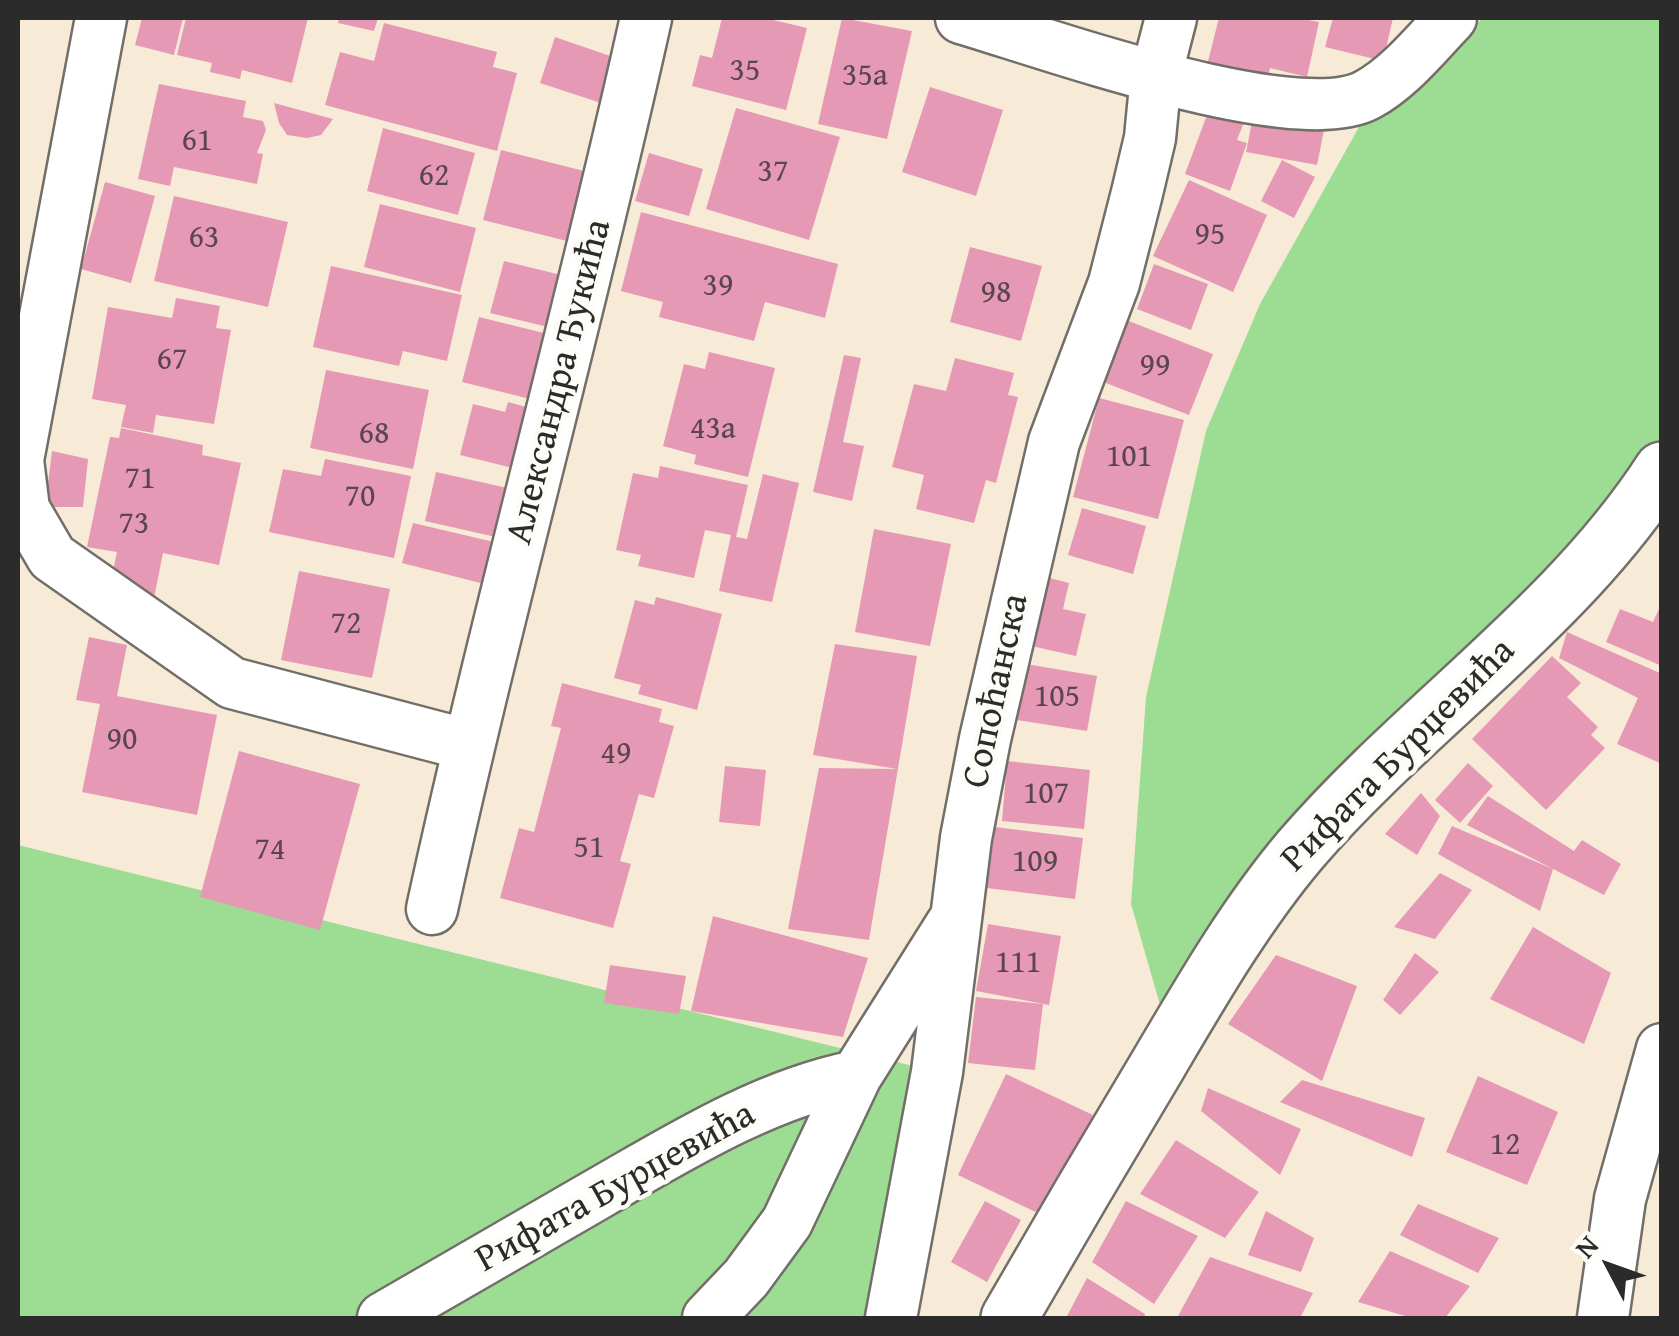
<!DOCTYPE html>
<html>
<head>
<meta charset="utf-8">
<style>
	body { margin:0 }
	#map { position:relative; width:1679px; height:1336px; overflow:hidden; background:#f7ebd8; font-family:"Gentium Book Plus",serif }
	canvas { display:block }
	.frame { position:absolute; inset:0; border:20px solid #2b2b2b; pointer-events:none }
	.north { position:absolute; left:1559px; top:1216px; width:100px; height:100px; -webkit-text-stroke:8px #fdfcf7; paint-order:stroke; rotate:311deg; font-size:28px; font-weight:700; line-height:40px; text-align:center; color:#2b2b2b }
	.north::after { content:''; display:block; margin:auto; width:35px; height:45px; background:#2b2b2b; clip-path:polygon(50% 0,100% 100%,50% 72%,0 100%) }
</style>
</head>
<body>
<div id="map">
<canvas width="1679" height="1336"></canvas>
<div class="frame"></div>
<div class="north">N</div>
</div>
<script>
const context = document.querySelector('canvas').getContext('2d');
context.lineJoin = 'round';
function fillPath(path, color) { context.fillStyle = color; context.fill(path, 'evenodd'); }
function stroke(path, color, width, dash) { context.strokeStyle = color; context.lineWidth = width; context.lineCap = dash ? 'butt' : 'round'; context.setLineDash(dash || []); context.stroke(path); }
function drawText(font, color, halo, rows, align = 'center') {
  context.font = font + ' "Gentium Book Plus",serif'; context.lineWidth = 9; context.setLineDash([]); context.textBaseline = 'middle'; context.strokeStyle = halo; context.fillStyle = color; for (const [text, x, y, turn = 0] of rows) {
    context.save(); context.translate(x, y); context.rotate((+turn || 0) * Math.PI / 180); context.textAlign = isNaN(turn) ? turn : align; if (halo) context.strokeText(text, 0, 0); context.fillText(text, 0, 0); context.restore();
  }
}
fillPath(new Path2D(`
	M1483,18h178v452l-187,207 -303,366 -40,-139 15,-207 60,-266 54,-127 99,-177z
	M18,845l919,227 -46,246h-873z`), '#9cdd93');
fillPath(new Path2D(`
	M142,18h41l-9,37 -39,-10z
	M186,18h122l-16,65 -50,-13 -2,9 -30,-7 2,-9 -35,-8z
	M339,18h39l-4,13 -36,-8z
	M722,18h43l42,10 -21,82 -94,-24 8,-31 12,3z
	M842,18l70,13 -25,108 -69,-15z
	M1219,18h79l21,4 -12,55 -37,-9 -2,11 -61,-14z
	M1333,18h60l-10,43 -58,-14z
	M384,23l113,29 -4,15 24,6 -20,78 -172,-46 15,-53 34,9z
	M555,37l64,22 -15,45 -64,-21z
	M159,84l87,17 -3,16 20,4 3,9 -9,23 6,1 -6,30 -83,-17 -4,19 -32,-7z
	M930,87l73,23 -27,86 -74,-24z
	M274,103l59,16 -12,16 -14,3 -20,-3 -8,-12z
	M1211,104l35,13 -9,23 10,3 -17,48 -45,-17z
	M736,108l104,29 -31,103 -103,-31z
	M1254,112l71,13 -8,40 -71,-13z
	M383,128l92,25 -17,62 -91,-24z
	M501,150l91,23 -17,70 -92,-23z
	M649,153l54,16 -14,47 -54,-15z
	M1282,160l33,17 -21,41 -33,-17z
	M1189,180l78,35 -34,77 -80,-36z
	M105,182l50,14 -24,87 -50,-14z
	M174,196l114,26 -20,85 -114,-26z
	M380,204l96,24 -16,64 -96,-25z
	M641,212l197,52 -13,54 -60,-16 -11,39 -95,-24 4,-15 -42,-11z
	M970,247l72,19 -21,75 -71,-19z
	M504,261l57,14 -13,52 -58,-14z
	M1154,264l54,20 -17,46 -54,-21z
	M331,266l131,29 -15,66 -44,-10 -4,15 -86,-19z
	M176,298l44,8 -4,22 15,2 -17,94 -58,-9 -3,18 -32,-6 5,-22 -34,-6 16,-92 64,11z
	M479,317l69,17 -18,65 -68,-17z
	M1121,318l92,36 -24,61 -91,-35z
	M709,352l66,16 -27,109 -54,-13 2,-9 -33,-9 21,-82 21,5z
	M844,355l17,3 -18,84 21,4 -12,55 -39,-9z
	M955,358l59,15 -6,22 10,2 -22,86 -10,-3 -12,43 -58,-14 8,-34 -32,-8 22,-83 32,7z
	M326,370l103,20 -16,79 -103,-21z
	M1099,398l85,22 -26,99 -85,-22z
	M508,402l33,9 -16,60 -65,-16 13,-51 32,8z
	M121,428l82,17 -1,10 39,8 -22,102 -56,-12 -9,45 -45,-9 8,-37 -30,-5 23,-110 9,1z
	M52,451l36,8 -5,48h-38z
	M325,459l86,17 -17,82 -125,-26 14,-63 38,7z
	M660,466l88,19 -12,52 11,2 16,-65 36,9 -27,119 -53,-11 12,-56 -26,-5 -11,48 -56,-12 3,-11 -25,-5 17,-77 25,5z
	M436,472l85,19 -12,49 -84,-19z
	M1082,508l64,18 -13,48 -65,-19z
	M413,523l98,23 -11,42 -98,-25z
	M874,529l77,15 -21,102 -75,-14z
	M299,571l91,18 -18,89 -91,-18z
	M1042,576l27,7 -6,26 23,5 -10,42 -49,-11z
	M656,597l66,17 -25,96 -59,-16 3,-9 -27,-7 21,-78 19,5z
	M1662,603v63l-56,-24 14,-33 33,13z
	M1567,632l95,42v90l-45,-20 21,-46 -79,-40z
	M89,637l38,8 -10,51 100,19 -20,100 -115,-23 18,-88 -24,-4z
	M835,644l82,12 -48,284 -81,-11 31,-161 78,1 -84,-14z
	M1552,656l29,27 -14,14 31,30 -7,8 14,13 -59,62 -74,-71z
	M1026,664l71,12 -10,55 -70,-11z
	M562,683l100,26 -3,13 15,4 -20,72 -15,-4 -19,67 11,3 -18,64 -113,-30 19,-70 15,4 27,-104 -10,-2z
	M239,751l121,33 -40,146 -120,-33z
	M1007,761l83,9 -6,59 -82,-8z
	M1468,763l25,23 -33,37 -25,-23z
	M725,766l41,4 -6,56 -41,-4z
	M1421,793l19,23 -23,39 -32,-21z
	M1488,796l86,55 8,-11 39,24 -17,31 -137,-70z
	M1452,826l101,43 -13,42 -102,-57z
	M995,827l88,11 -8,61 -88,-11z
	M1440,873l32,17 -37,49 -41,-12z
	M713,916l155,42 -25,79 -152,-26z
	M988,924l73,12 -12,69 -73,-14z
	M1533,927l78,46 -27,71 -94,-45z
	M1415,953l24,19 -39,43 -17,-15z
	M1276,955l81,31 -35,95 -94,-57z
	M610,965l76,11 -7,38 -75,-11z
	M976,997l67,7 -8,66 -67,-7z
	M1006,1074l87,41 -49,101 -86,-41z
	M1478,1076l80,36 -31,73 -81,-33z
	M1302,1080l123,38 -13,39 -132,-55z
	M1208,1088l93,41 -21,46 -79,-64z
	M1176,1140l83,52 -34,46 -85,-44z
	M985,1201l36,19 -34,62 -36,-20z
	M1126,1201l72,35 -44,68 -62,-42z
	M1418,1204l81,34 -21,35 -78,-38z
	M1266,1211l48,27 -13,34 -53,-17z
	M1390,1251l80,35 -25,32h-33l-54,-16z
	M1210,1257l103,36 -13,25h-123z
	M1087,1278l58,36 -1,4h-78z`), '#e699b5');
const minor = new Path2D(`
	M101,18l-83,442 6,49 28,48 180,126 236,62
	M961,18c82,24 334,115 406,77 32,-17 59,-51 84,-77
	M432,909c65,-298 148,-593 214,-891
	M383,1318c73,-42 145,-84 218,-126 80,-46 164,-98 255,-116
	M708,1318l38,-40 41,-56 69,-146 95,-151
	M891,1318l46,-246 29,-234 19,-99 69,-297 60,-159 23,-90 13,-55 6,-62 15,-58
	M1603,1318l17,-119 42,-150`);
const primary = new Path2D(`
	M1009,1318c49,-85 99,-170 150,-255 43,-73 87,-149 142,-214 114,-132 266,-232 361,-379`);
stroke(minor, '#726e68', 55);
stroke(primary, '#726e68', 60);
stroke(minor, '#fff', 50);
stroke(primary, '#fff', 55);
drawText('32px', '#5a464e', null, [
	["35",745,72],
	["35a",865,77],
	["61",197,142],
	["37",773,173],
	["62",434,177],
	["95",1210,236],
	["63",204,239],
	["39",718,287],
	["98",996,294],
	["67",172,361],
	["99",1155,367],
	["43a",713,430],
	["68",374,435],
	["101",1129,458],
	["71",140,480],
	["70",360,498],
	["73",134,525],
	["72",346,625],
	["105",1057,698],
	["90",122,741],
	["49",616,755],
	["107",1046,795],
	["51",589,849],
	["74",270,851],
	["109",1035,863],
	["111",1018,964],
	["12",1505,1146]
]);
drawText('38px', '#2b2b2b', '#fdfcf7', [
	["Александра Ђукића",560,382,-76],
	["Сопоћанска",997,691,-78],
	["Рифата Бурџевића",1399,756,-45],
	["Рифата Бурџевића",616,1188,-29]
]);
</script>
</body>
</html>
